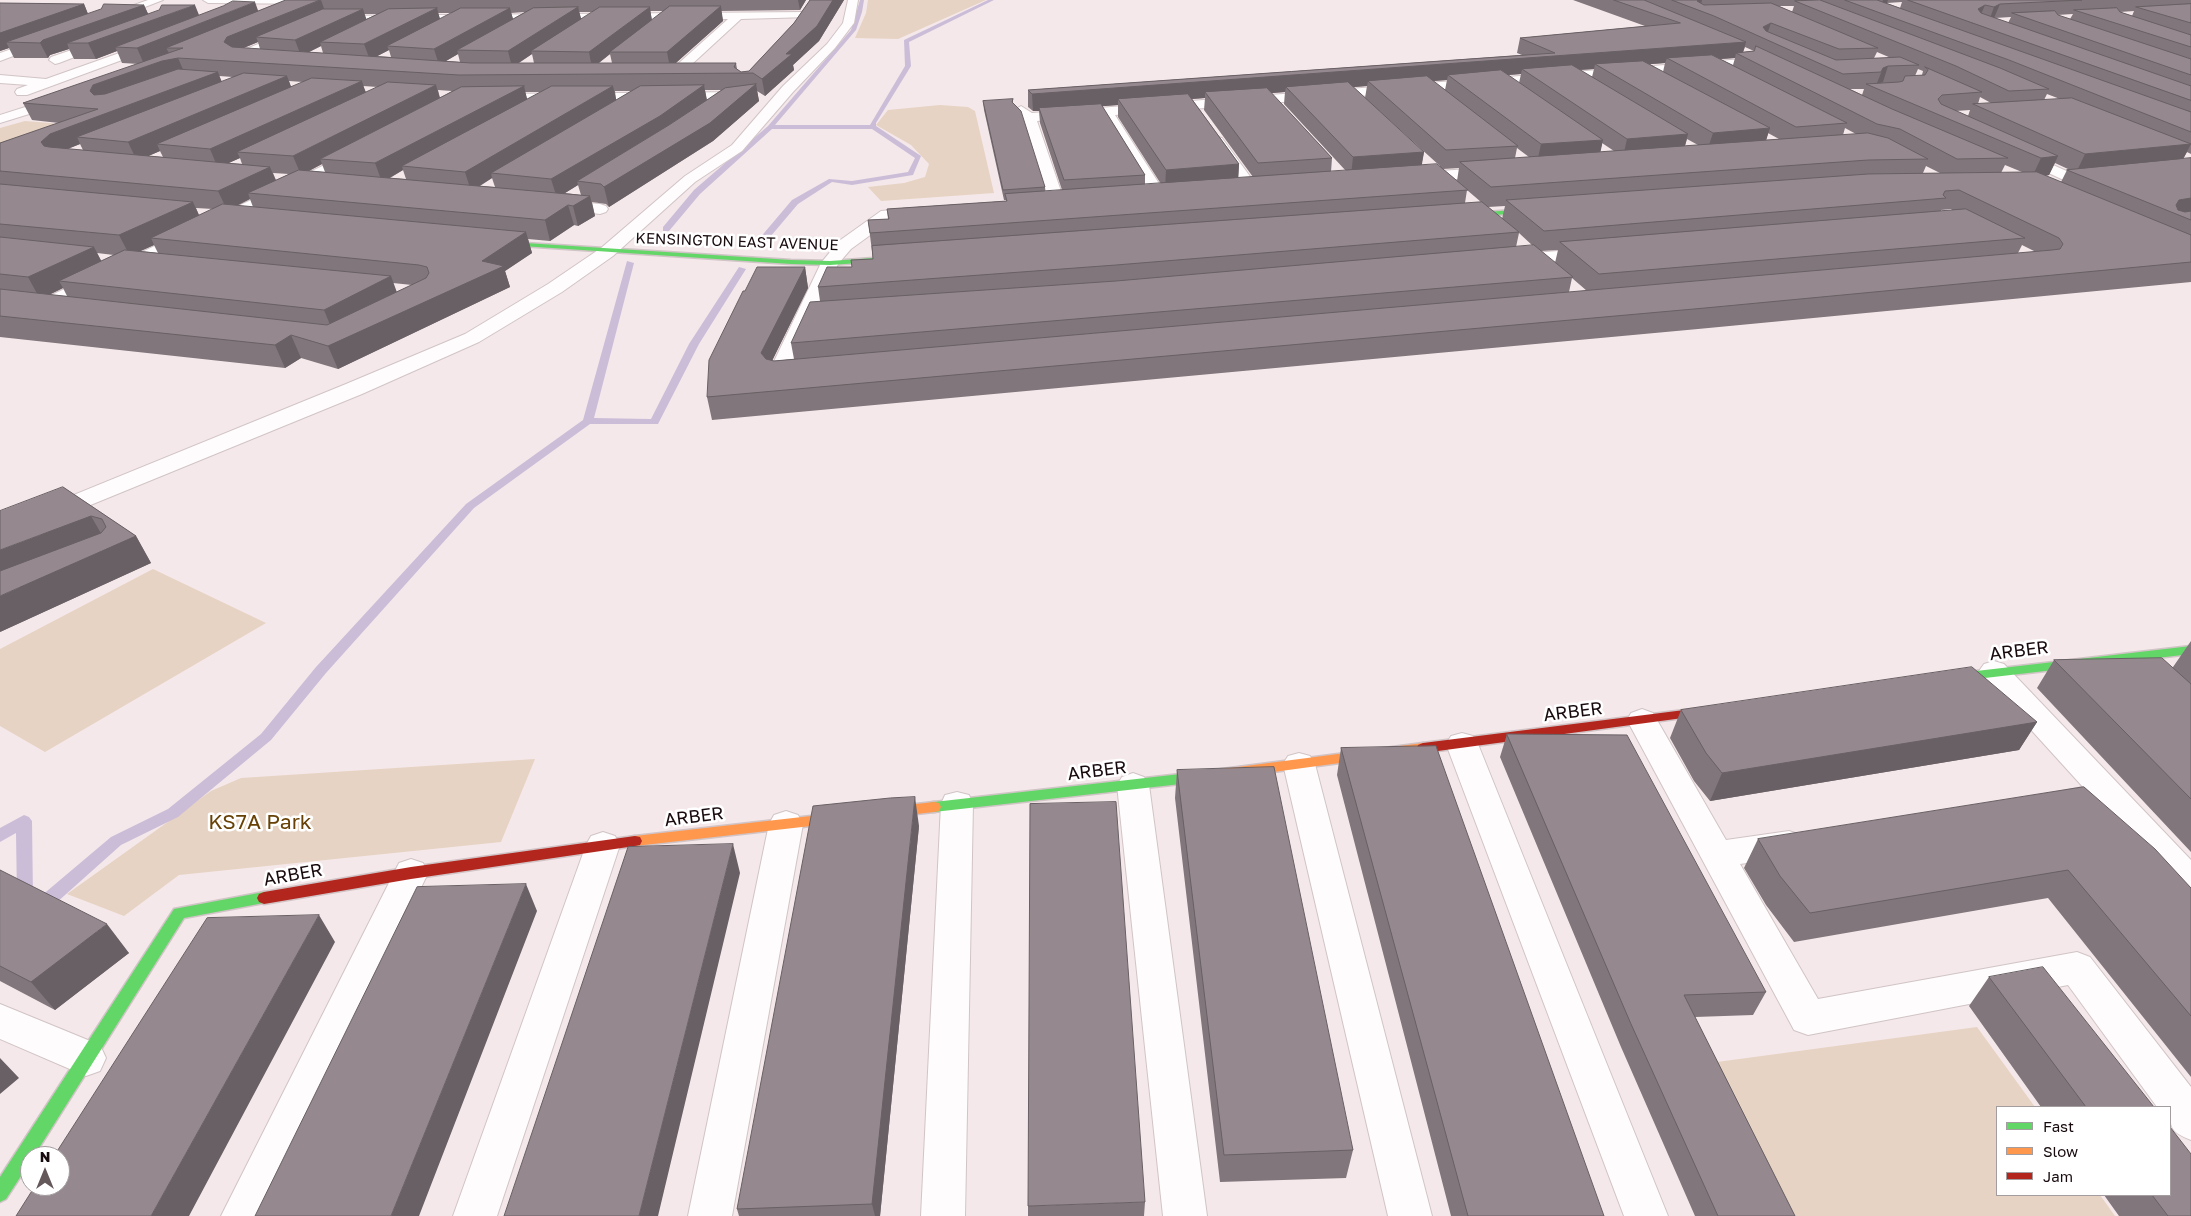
<!DOCTYPE html>
<html>
<head>
<meta charset="utf-8">
<style>
	body { margin:0 }
	#map { position:relative; width:2191px; height:1216px; overflow:hidden; background:#f5e8ea; font-family:"Golos Text",sans-serif }
	canvas { display:block }
	.legend { position:absolute; left:1996px; top:1106px; width:175px; height:90px; box-sizing:border-box; background:#fff; border:1px solid #a39d9f; margin:0; padding:6px 9px; list-style:none; font-size:15px; color:#180b0e }
	.legend li { display:flex; align-items:center; gap:10px; height:25px }
	.legend b { width:25px; border:1px solid #a39d9f }
	.north { position:absolute; left:20px; top:1146px; width:50px; height:50px; box-sizing:border-box; background:#fff; border:1px solid #a39d9f; border-radius:50%; rotate:0deg; font-size:14px; font-weight:700; line-height:20px; text-align:center; color:#180b0e }
	.north::after { content:''; display:block; margin:auto; width:18px; height:22px; background:#65585b; clip-path:polygon(50% 0,100% 100%,50% 72%,0 100%) }
</style>
</head>
<body>
<div id="map">
<canvas width="2191" height="1216"></canvas>
<ul class="legend">
<li><b style="height:6px;background:#63d668"></b>Fast</li>
<li><b style="height:6px;background:#ff974d"></b>Slow</li>
<li><b style="height:6px;background:#b3261e"></b>Jam</li>
</ul>
<div class="north">N</div>
</div>
<script>
const context = document.querySelector('canvas').getContext('2d');
context.lineJoin = 'round';
function fillPath(path, color) { context.fillStyle = color; context.fill(path, 'evenodd'); }
function stroke(path, color, width, dash) { context.strokeStyle = color; context.lineWidth = width; context.lineCap = dash ? 'butt' : 'round'; context.setLineDash(dash || []); context.stroke(path); }
function drawText(font, color, halo, rows, align = 'center') {
  context.font = font + ' "Golos Text",sans-serif'; context.lineWidth = 5; context.setLineDash([]); context.textBaseline = 'middle'; context.strokeStyle = halo; context.fillStyle = color; for (const [text, x, y, turn = 0] of rows) {
    context.save(); context.translate(x, y); context.rotate((+turn || 0) * Math.PI / 180); context.textAlign = isNaN(turn) ? turn : align; if (halo) context.strokeText(text, 0, 0); context.fillText(text, 0, 0); context.restore();
  }
}
fillPath(new Path2D(`
	M868,0h118l-88,39 -43,-1 11,-25z
	M940,105l28,2 7,4 19,82 -113,8 -13,-14 36,-4 21,-6 4,-13 -18,-19 -35,-20 12,-15z
	M25,121l76,6 -101,37v-36z
	M153,569l113,54 -221,129 -45,-26v-77z
	M535,759l-34,83 -322,33 -55,41 -57,-22 144,-103 30,-13z
	M1977,1027l58,80h-38v88h103l15,21h-320l-78,-154z`), '#e6d3c3');
fillPath(new Path2D(`
	M860,0h4l-2,12 -6,18 -81,95h95l35,-59 -1,-26 84,-40h6l-85,42 2,24 -35,57v3l45,30 -8,19 -61,10 -20,-3 -34,22 -33,39h-6v-4l33,-39 37,-21 23,2 56,-9 7,-14 -43,-29h-100l-72,65 -31,37h-6v-4l31,-37 74,-64 83,-96z
	M627,261l7,2 -40,155 57,1 38,-75 50,-77 7,2 -47,75 -41,80h-68l-116,84 -148,165 -55,67 -93,77 -57,28 -75,67 -6,2 -6,-2 -2,-5 2,-5 77,-65 57,-28 93,-75 55,-67 150,-163 117,-84z
	M24,815l5,2 3,4 1,77 -2,5 -6,1 -6,-1 -2,-5 -1,-65 -16,9v-14z`), '#cbbdd8');
const street = new Path2D(`
	M148,0h15l-49,19h-8l-1,-2 1,-2z
	M203,0h123v1l-5,3 -113,-1z
	M848,0h10l-4,23 -19,25 -42,44 -51,59 -47,31 -82,74 -51,36 -83,50 -117,52 -362,148v-17l346,-141 119,-50 83,-50 53,-36 84,-72 47,-31 51,-59 44,-42 16,-21z
	M806,12l4,1 1,2 -1,2 -69,2 -63,58 -4,1 -6,-4 2,-3 58,-52 -400,3 -76,33 6,1 2,3 -2,3 -20,-1 -6,-4 2,-3 92,-38z
	M46,37l6,3 -2,2 -50,19v-8z
	M107,38l6,3 -2,2 -52,20 -4,1 -6,-4 2,-3z
	M156,40l6,4 -2,2 -133,49h-10l-2,-3 2,-3 11,-4 -28,-2v-8l46,4z
	M1744,59l4,1 2,3 -2,3 -633,49 52,81 -2,3h-12l-2,-3 -49,-80 -65,5 28,82 -2,3h-12l-28,-87 -9,-9 7,-4 11,7z
	M750,92l5,1 2,3 -2,3 -267,3 -7,-4 7,-4z
	M63,95l7,4 -2,3 -68,21v-8z
	M1217,137l5,1 35,48 2,3 -2,3h-12l-35,-51 2,-3z
	M358,149l5,1 2,3 -2,3 -53,29 -261,126 -7,2 -7,-2 -3,-4 3,-4z
	M2017,149l63,28 3,3 -3,3h-10l-58,-27 -2,-3 2,-3z
	M1495,167l5,2 3,3 -3,3 -87,8 -5,-2 -3,-3 3,-3 5,-2z
	M556,200l44,4 6,2 2,3 -2,3 -6,2 -50,-6 -2,-3 2,-3z
	M924,207l6,2 2,3 -2,3 -39,5 -40,29 -13,15 -49,112 -4,4 -7,2 -7,-2 -4,-4 54,-113 18,-22 42,-30z
	M1594,248l6,1 3,4 -3,4 -90,8 -6,-1 -3,-4 3,-4 6,-1z
	M1994,661l10,3 187,196v37l-12,-4 -77,-85 -44,7 -12,-3 -4,-9 4,-9 37,-7 -99,-109 -5,-7 5,-7z
	M1642,709l11,4 73,127 63,-9 12,4 5,9 -5,9 -12,4 -49,7 78,135 259,-47 13,5 101,130v53c-20,-8 -21,-11 -21,-33h-13l-89,-122 -260,50 -14,-5 -167,-310 4,-7z
	M1462,733l11,3 5,8 190,472h-44l-178,-472 5,-8z
	M1299,753l11,3 5,8 117,452h-44l-105,-452 5,-8z
	M1133,773l11,4 5,8 58,431h-44l-46,-431 5,-8z
	M957,792l12,3 4,9 -8,412h-44l20,-412 4,-9z
	M786,811l12,4 5,9 -71,392h-44l81,-392 5,-9z
	M603,832l12,4 5,9 -123,371h-44l133,-371 5,-9z
	M411,859l12,4 5,10 -162,343h-45l178,-353z
	M0,1004l100,41 6,13 -6,13 -14,5 -86,-37z`);
const fast = new Path2D(`
	M1541,208l3,2 -1,1 -84,7 -3,-2 3,-2z
	M494,241l297,19 39,1 58,-4 4,2 -4,2 -58,4 -39,-1 -299,-20v-2z
	M2191,646v8l-249,29 -6,-4 6,-4z
	M1207,771l5,2 2,3 -2,3 -5,2 -273,31 -5,-1 -2,-4 2,-4 5,-1z
	M264,892l5,2 2,4 -2,4 -85,16 -150,238h-4v6l-24,37 -6,3v-25l174,-268z`);
const slow = new Path2D(`
	M1423,743l5,2 1,3 -1,3 -221,30 -5,-2 -2,-3 2,-3 5,-2z
	M934,802l5,1 2,4 -2,4 -5,1 -299,34 -5,-1 -2,-4 2,-4 5,-1z`);
const jam = new Path2D(`
	M1716,706l4,1 2,3 -2,3 -297,40 -5,-2 -1,-3 1,-3 5,-2z
	M635,836l5,1 2,4 -2,4 -5,1 -224,33 -147,25 -5,-2 -2,-4 2,-4 5,-2 147,-25z`);
stroke(street, '#d1c4c6', 2);
stroke(fast, '#d1c4c6', 3);
stroke(slow, '#d1c4c6', 3);
stroke(jam, '#d1c4c6', 3);
fillPath(street, '#fefcfc');
fillPath(fast, '#63d668');
fillPath(slow, '#ff974d');
fillPath(jam, '#b3261e');
fillPath(new Path2D(`
	M286,0h521h-1l-6,10 -79,1 2,10 -47,42h60l1,6 4,3 8,-1 45,-48 16,-23h34l-25,41 -26,24 1,5 -29,26 -8,-5 2,10 -46,40 -104,66 -3,-3 -14,-2 3,14 -17,10 -4,-1 -24,16 -22,-2 4,14 -27,18 5,16 -172,82 -37,-11 -16,10 -285,-31v-194l59,-20 -27,-3 -9,-17 116,-39 -17,-1 -5,-12 -21,8h-22l-5,-10 -19,6 -2,3h-34l-5,-10 -9,3v-48l84,1 4,10 56,-9 4,9 51,1 59,-4zM650,11h13l-11,9zM525,12l-12,7 -2,-6zM579,12h14l-12,7zM438,13h14l-12,6zM364,14h14l-12,5zM258,42l2,7 -16,-1zM321,46l2,7 -14,-1zM389,50l2,7 -14,-1zM458,54l2,8 -14,-1zM532,54l2,9h-15zM610,54l2,9h-13zM219,76l14,1 -11,5zM289,81l14,1 -12,5zM363,86l15,1 -12,5zM438,90l14,1 -12,7zM705,90h16l-14,10zM615,91h16l-15,9zM525,92h16l-14,7zM80,144l3,6 -15,-1zM160,151l3,6 -15,-1zM240,158l2,6 -14,-1zM322,164l3,8 -16,-1zM403,170l3,9 -16,-1zM273,173l16,1 -13,6zM492,178l3,9 -15,-1zM578,185l3,10 -16,-2zM250,199l3,8 -16,-1zM196,208l17,1 -14,6zM154,245l4,8 -18,-2zM97,253l17,2 -13,6zM393,283l19,2 -16,7zM63,288l4,8 -18,-1z
	M1573,0h618v154l-4,-2 -4,7 8,-1v124l-493,47 -986,91 -5,-23 38,-106 60,-24 3,21 -36,73 22,-2 -3,-16 29,-42 -2,-14 34,-20 21,-8 -5,-39 20,-1 -1,-10 119,-8v-1h-2l-20,-90 -1,-9 30,-2v4l32,84v5l17,-2 -22,-67 -1,-12h-6l-5,-4v-17l494,-35 -5,-2 3,-15 125,-12zM1902,2l-2,6 -14,-5h1zM1779,6h15l-2,6zM2134,11l-2,5 -12,-4zM2073,14l-3,5 -13,-4zM2011,17l-3,6 -13,-5zM1745,47l9,4 -11,1zM1877,52l14,6h-17zM1735,58l-2,7 -13,-6zM1665,63l-2,9 -13,-8zM1594,69l-2,8 -13,-7zM1918,69l5,2 -1,4 -7,1zM1521,74l-2,9 -11,-8zM1447,80l-2,10 -12,-9zM1367,86l-2,12 75,68h-19l3,-14 -71,-65zM1850,89h14l-2,6zM1285,92l-1,12 62,67 -15,1 1,-14 -61,-65zM2047,94l13,5 -16,1zM1980,97l11,6 -13,1zM1205,98l-1,12 49,67 -15,1 1,-14 -47,-65zM1118,105v12l43,67 -16,1v-10l-43,-69zM1970,110l-2,6 -12,-5zM1845,128l11,6 -13,1zM1768,133l11,6 -13,1zM1687,139l11,6 -13,1zM1602,143l12,8 -14,1zM1517,148l12,9 -14,1zM2055,163l13,6 -1,1 -6,12 -15,-6 3,-1zM2005,165l17,7 -21,1zM1926,166l14,7h-17zM1459,168l-2,13 -14,-12zM1467,190l14,12 -16,1zM1505,206l-3,13 -14,-12zM1951,209l1,1 -11,1v-1zM1519,233l14,13 -17,1zM2022,245l14,7 -18,1zM1558,250l-3,13 -14,-12zM1572,278l15,13 -18,1z
	M63,487l73,49 15,27 -151,69z
	M2191,641v211l-154,-164 17,-28 119,7z
	M1681,710l356,12 -18,28 -309,51 -16,-20 -24,-43z
	M1507,734l259,258 -13,23 -58,2 100,199h-100l-74,-169 -121,-290z
	M1341,748l263,468h-153l-114,-441z
	M1177,770l176,380 -7,28 -126,4 -45,-384z
	M2084,787l107,101v189l-143,-179 -254,44 -28,-37 -22,-37 14,-29z
	M919,826l-39,390h-141l-2,-7z
	M0,870l129,83 -74,57 -55,-29z
	M1989,977l165,130h-113l-72,-101z
	M2104,1195h66l21,21h-72z
	M1145,1202l-1,14h-116v-10z`), '#80767b');
fillPath(new Path2D(`
	M321,0l5,14 -70,23 2,5 -25,10 -9,-10 3,-5z
	M798,0h9h-1l-6,10z
	M833,0h11l-25,41 -26,24 1,5 -29,26 -3,-17 24,-25z
	M1698,0h4l-2,9h-5z
	M1883,0h5l-1,3 -6,4z
	M255,2l5,14 -94,32 3,5 -25,11 -7,-16z
	M84,4l6,15 -84,23 3,6 -9,3v-18z
	M2000,4l-6,14 -5,3 5,-14z
	M144,5l7,15 -84,23 2,6 -19,6 -2,3 -8,-15 3,-3z
	M195,5l6,15 -86,27 2,4 -21,8 -8,-16z
	M1985,5l-6,14 -7,5 6,-15z
	M721,6l2,15 -53,47 -3,-16z
	M578,7l4,15 -51,29 1,3 -20,13 -4,-16z
	M650,7l2,15 -42,30v2l-18,14 -3,-16z
	M437,8l4,15 -54,23 2,4 -19,10 -6,-16z
	M510,8l4,15 -57,27 1,4 -19,11 -5,-16z
	M363,9l5,15 -48,18 1,4 -20,10 -6,-16z
	M1771,23l-5,14 -3,-10z
	M1746,42l-4,14 -6,-3 -1,5 -60,4 -8,-4 -2,5 -64,5 -6,-4 -1,5 -65,4 -7,-4 -1,5 -67,5 -6,-4 -1,5 -74,5 -5,-4 -1,5 -77,6 -4,-5 -1,5 -76,6 -4,-6v6l-83,6 -4,-5v6l-78,6 -1,-3v3h-6l-1,-17z
	M178,58l7,16 -84,28 -11,-11 3,-6 69,-24z
	M1888,66l-5,16 -6,2 -2,4 8,-20z
	M218,72l6,16 -147,49 3,7 -21,8 -9,9 -9,-19 9,-8z
	M287,76l6,16 -136,52 3,7 -23,10 -9,-19z
	M362,81l5,16 -130,55 3,6 -22,10 -8,-19z
	M756,84l3,17 -46,40 -104,66 -5,-20z
	M436,85l5,17 -121,57 2,5 -21,11 -8,-19z
	M704,85l3,17 -130,79 1,4 -21,13 -6,-19z
	M524,86l4,17 -126,63 1,4 -21,12 -7,-19z
	M613,86l4,17 -126,70 1,5 -21,13 -6,-19z
	M1770,128l-6,19 -57,4 6,-18z
	M1688,134l-5,19 -60,4 4,-18z
	M1603,140l-4,19 -62,4 4,-19z
	M2191,144l-10,19 -105,10 9,-19z
	M1424,152l-3,18 -70,6 2,-19z
	M2058,156l-9,19 -17,2 9,-19z
	M1239,164l-1,19 -73,6 1,-19z
	M270,167l8,19 -30,7 2,6 -23,11 -9,-19z
	M590,196l5,20 -17,10 -5,-20z
	M2191,198v17l-19,-3 7,-12z
	M193,202l9,20 -51,16 3,7 -24,11 -11,-21z
	M568,205l6,20 -24,16 -5,-21z
	M526,232l6,21 -27,18 5,16 -172,82 -10,-23 154,-85z
	M94,247l11,21 -46,13 4,7 -23,11 -12,-22z
	M805,267l3,21 -43,87 -4,-22z
	M391,276l8,22 -66,34 -9,-22z
	M291,335l10,23 -16,10 -10,-23z
	M91,516l15,26 -106,41v-33z
	M136,536l15,27 -151,69v-36z
	M2037,722l-18,28 -309,51 12,-28z
	M915,797l4,29 -39,390h-5l-3,-12z
	M733,844l7,29 -82,343h-19z
	M526,884l11,27 -118,305h-28z
	M319,915l16,27 -146,274h-38z
	M107,924l22,29 -74,57 -24,-28z
	M0,1058l19,20 -19,16z`), '#686064');
const building = new Path2D(`
	M286,0h34l-93,37 -3,5 8,5 239,16h265l-2,4 7,5 8,-1 45,-48 16,-23h23l-16,26 -31,28h6l-30,25 -9,-6 -294,2 -281,-17 -16,3 -69,24 -3,6 4,4 11,-1 73,-25 40,3 -168,62 -9,8 3,4 5,1 221,20 -52,24 -218,-20v-28l98,-34 -75,-6 160,-55h-17z
	M1614,0h30l102,42 -714,52 -4,-4 527,-37 -35,-15 160,-15z
	M1672,0h26l-1,1 7,4 67,-2 107,45 -39,1 -68,-26 -8,4 3,4 70,29 64,-3 19,8 -31,1 -5,2 -2,4 -38,2 -129,-58z
	M1820,0l180,68 49,21 -40,2 -53,-25 -161,-65z
	M1845,0h32l314,112v20l-182,-72z
	M1908,0h174l-82,4 -6,3 -9,-2 -7,4 3,4 210,73v14z
	M233,1l22,1 -118,46 -22,-1 108,-41z
	M0,3l84,1 -84,29z
	M104,4l40,1 -101,35 -3,3 -34,-1 95,-33z
	M2191,4v19l-55,-16z
	M162,5h33l-107,38h-21l92,-33z
	M670,6h51l-54,46h-57z
	M578,7l-70,44 -51,-1 76,-42z
	M600,7h50l-61,45 -58,-1z
	M437,8l-73,36 -44,-2 68,-33z
	M461,8h49l-76,41 -47,-3z
	M2117,8l3,4 71,23v12l-117,-37z
	M323,9h40l-68,31 -39,-3z
	M2055,11l3,4 133,44v16l-179,-62z
	M1756,46l136,63 116,49 -51,1 -57,-30 -23,-5 -141,-71 18,-2z
	M1712,55l135,68 -51,4 -129,-69z
	M1643,61l127,67 -57,5 -118,-69z
	M1572,65l116,69 -61,5 -105,-70z
	M1925,67l57,25 -40,3 -4,4 3,5 117,52 -17,2 -175,-74 33,-2 4,-1 2,-5 20,-1 3,-5z
	M1501,70l102,70 -62,4 -93,-69z
	M244,73l43,3 -159,66 -51,-5z
	M1427,76l91,70 -72,4 -78,-69z
	M312,78l50,3 -152,68 -53,-5z
	M388,82l48,3 -143,71 -56,-4z
	M1348,82l76,70 -71,5 -67,-70z
	M756,84l-46,39 -106,64 -3,-3 -24,-3 92,-56 56,-37z
	M704,85l-44,31 -109,63 -60,-6 149,-87z
	M524,86l-149,77 -55,-4 141,-72z
	M552,86h61l-148,86 -63,-6z
	M1267,88l65,70 -74,5 -53,-71z
	M1188,94l51,70 -73,6 -48,-71z
	M2072,98l119,46 -106,10 -112,-50z
	M1013,99l-1,3 9,9 24,76 -42,3 -20,-89z
	M1101,104l44,71 -81,5 -25,-72z
	M1868,133l20,5 40,21 -60,1 -377,27 -31,-25z
	M2191,158v40l-12,2 -3,5 2,5 7,2 6,-1v9l-124,-50z
	M1437,164l31,26 -598,43 -2,-13 21,-1 -2,-10 120,-8 -2,-7z
	M299,170l291,26 -17,10 -5,-1 -23,15 -297,-27z
	M2037,172l154,63v27l-486,46 -998,89 2,-37 34,-69h2l12,-24h48l-44,86 5,6 8,2 1278,-111 8,-1 3,-5 -4,-6 -100,-48 -14,1 -2,4 3,3 -402,33 -38,-31 362,-26z
	M0,184l193,18 -74,33 -119,-11z
	M1482,202l37,30 -403,33 -298,22 9,-20h25l-1,-7 22,-1 -1,-13z
	M223,204l303,28 -44,29 22,5 -176,80 -37,-11 -16,10 -275,-29v-27l327,36 99,-47 3,-5 -2,-6 -8,-2 -268,-27z
	M1966,209l59,29 -426,36 -39,-32z
	M0,237l94,10 -66,30 -28,-3z
	M1534,245l39,32 -782,66 19,-41 306,-21z
	M125,250l266,26 -67,34 -265,-29z
	M63,487l73,49 -136,60v-25l101,-38 5,-6 -4,-8 -11,-3 -91,34v-39z
	M2162,658l29,26v115l-137,-139z
	M1972,667l65,55 -315,51 -16,-20 -25,-43z
	M1507,734l120,1 139,257 -82,3 111,221h-77l-87,-192z
	M1436,746l168,470h-136l-127,-468z
	M1274,767l79,383 -129,5 -47,-385z
	M2084,787l71,62 36,39v128l-123,-146 -258,43 -30,-37 -22,-37z
	M915,797l-43,407 -135,5 76,-403 77,-8z
	M1116,802l29,400 -117,4 2,-402z
	M733,844l-94,372h-135l124,-369z
	M0,870l107,54 -76,58 -31,-16z
	M526,884l-135,332h-136l162,-329z
	M319,915l-168,301h-135l19,-30h25v-30h-6l153,-238z
	M2043,967l111,140h-68l-97,-130z
	M2170,1127l21,27v62h-23l-16,-21h18z`);
fillPath(building, '#95898f');
stroke(building, '#686064', 1);
drawText('15px', '#180b0e', '#fff', [
	["KENSINGTON EAST AVENUE",737,242,2]
]);
drawText('18px', '#180b0e', '#fff', [
	["ARBER",2019,651,-7],
	["ARBER",1573,712,-7],
	["ARBER",1097,771,-7],
	["ARBER",694,817,-7],
	["ARBER",293,875,-10]
]);
drawText('21px', '#674105', '#fff', [
	["KS7A Park",260,822]
]);
</script>
</body>
</html>
